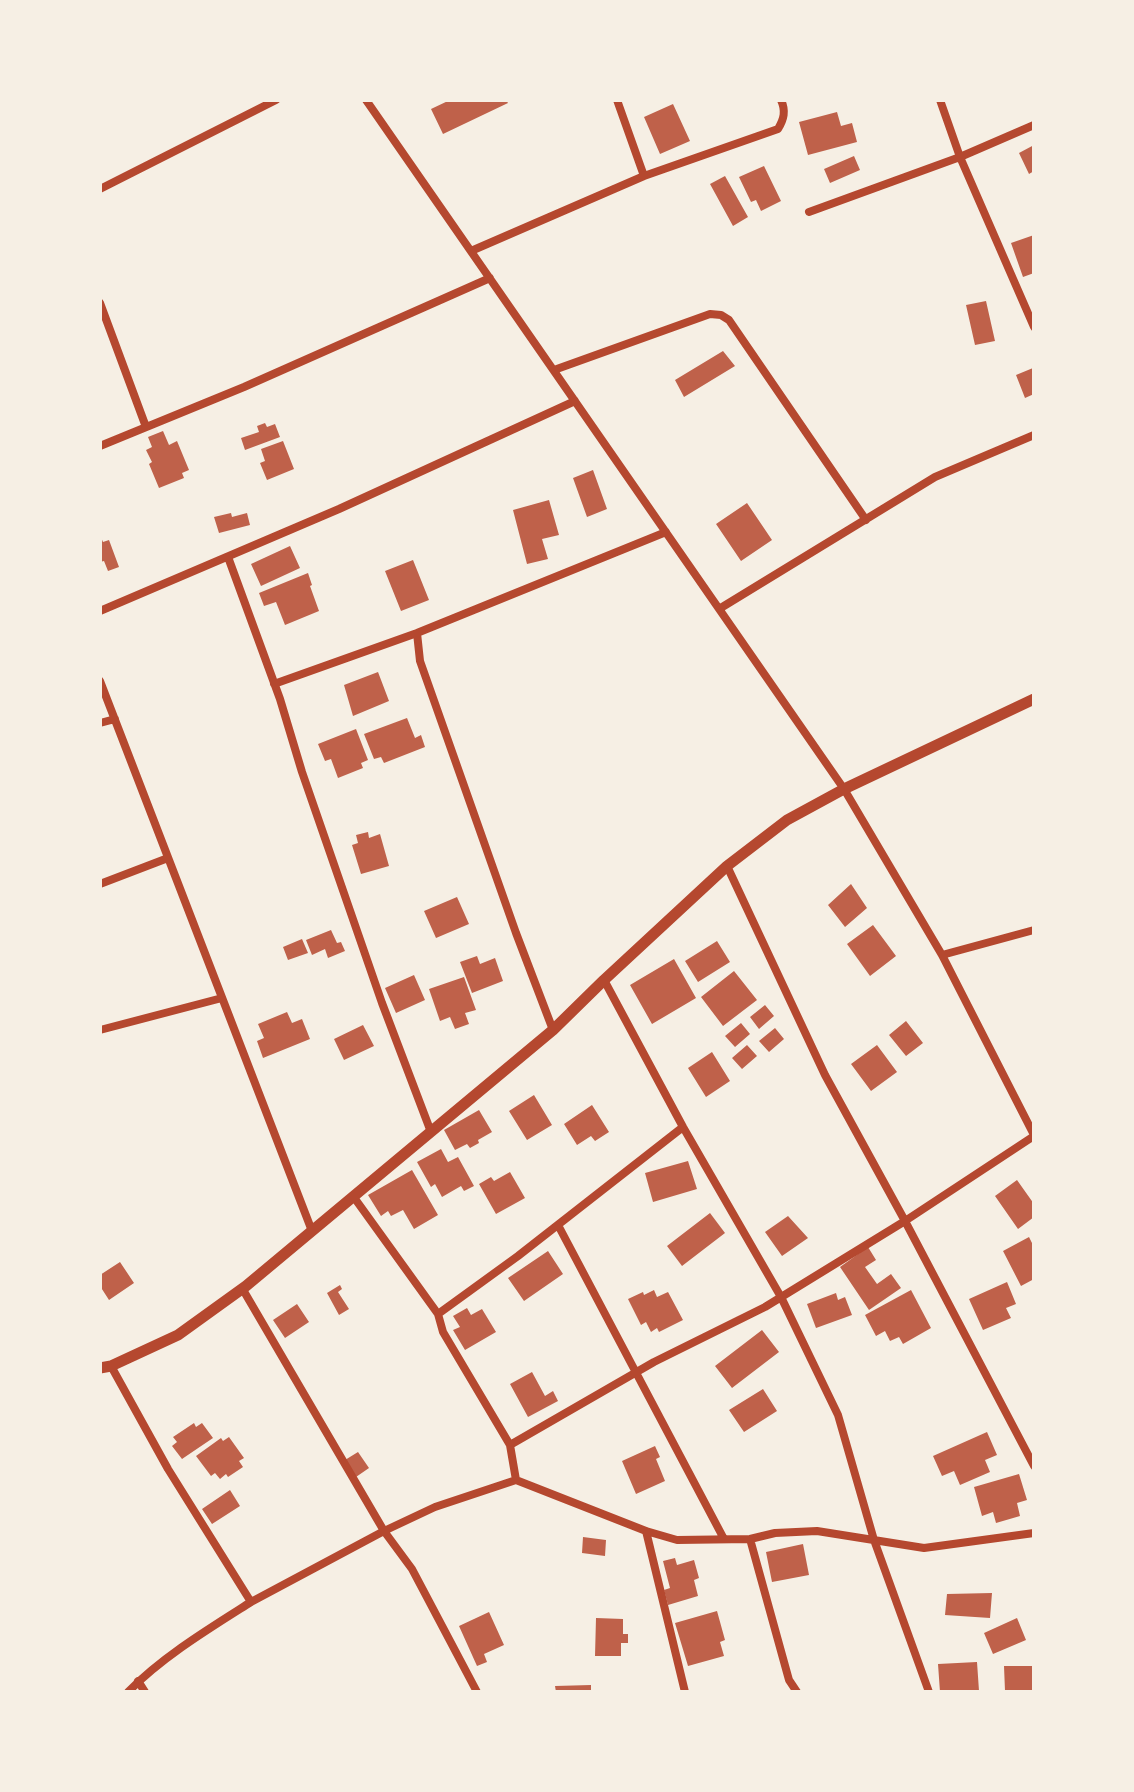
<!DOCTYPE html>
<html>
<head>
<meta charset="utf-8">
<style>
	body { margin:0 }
	#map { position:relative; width:1134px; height:1792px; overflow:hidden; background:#f6efe4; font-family:"DM Sans",sans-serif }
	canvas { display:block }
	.frame { position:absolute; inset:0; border:102px solid #f6efe4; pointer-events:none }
</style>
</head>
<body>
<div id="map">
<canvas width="1134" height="1792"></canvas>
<div class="frame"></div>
</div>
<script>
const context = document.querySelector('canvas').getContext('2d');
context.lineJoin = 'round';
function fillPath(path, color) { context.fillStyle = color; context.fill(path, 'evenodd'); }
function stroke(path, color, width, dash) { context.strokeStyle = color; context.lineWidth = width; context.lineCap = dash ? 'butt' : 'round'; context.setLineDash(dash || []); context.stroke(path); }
fillPath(new Path2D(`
	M450,100h56l2,3 -65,31 -12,-25z
	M673,104l17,37 -30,13 -16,-37z
	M837,112l4,14 11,-3 5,19 -49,13 -9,-33z
	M1034,145v26l-5,3 -10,-21z
	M854,156l6,14 -30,13 -6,-14z
	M764,166l17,35 -20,10 -5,-11 -5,2 -12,-25z
	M725,176l23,41 -15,9 -23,-42z
	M1034,235v38l-11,4 -12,-34z
	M986,301l9,40 -20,4 -9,-40z
	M723,351l12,15 -51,31 -9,-17z
	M1033,368l1,26 -9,4 -9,-23z
	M265,423l2,4 8,-3 5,13 -35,13 -4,-12 18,-6 -2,-6z
	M163,431l6,14 8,-4 12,29 -7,3 2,5 -25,10 -10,-24 3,-2 -6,-12 6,-3 -4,-10z
	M283,441l11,28 -27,11 -7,-17 5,-2 -4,-12z
	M593,470l14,39 -20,8 -14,-39z
	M549,500l10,35 -17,4 6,20 -21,5 -14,-54z
	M747,503l25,37 -31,21 -25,-37z
	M231,513l1,4 15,-4 3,12 -31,8 -5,-16z
	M100,535l3,7 6,-2 10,27 -11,4 -4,-10 -4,1z
	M290,546l10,22 -39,18 -10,-22z
	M413,560l16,40 -28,11 -16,-40z
	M308,573l4,12 -2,1 9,25 -34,14 -9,-23 -12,4 -5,-13z
	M378,672l11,29 -36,15 -9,-31z
	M407,718l8,20 6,-3 4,12 -41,16 -3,-6 -7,2 -10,-25z
	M356,729l12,31 -7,3 2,5 -25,10 -7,-19 -6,2 -7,-17z
	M368,832l1,6 11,-4 9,32 -28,8 -9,-29 6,-2 -2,-8z
	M851,884l16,24 -22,19 -17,-22z
	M457,897l12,27 -33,14 -12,-27z
	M873,925l23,31 -26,20 -23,-32z
	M331,930l6,13 4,-1 4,9 -17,7 -3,-9 -13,6 -6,-15z
	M302,939l6,14 -20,7 -5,-13z
	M717,941l13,21 -32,20 -13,-21z
	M477,956l3,8 15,-6 8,23 -31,12 -12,-31z
	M674,959l22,39 -44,26 -22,-39z
	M734,971l23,29 -34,26 -22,-29z
	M414,975l11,25 -29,13 -11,-25z
	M464,977l12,33 -11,3 4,11 -14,5 -5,-12 -10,4 -11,-32z
	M765,1005l9,11 -15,13 -9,-12z
	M287,1012l5,11 10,-4 8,20 -47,19 -6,-17 7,-3 -6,-14z
	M906,1021l17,22 -17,13 -17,-21z
	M741,1023l9,11 -15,13 -10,-11z
	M363,1025l11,21 -30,14 -10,-21z
	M775,1028l9,11 -15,13 -10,-11z
	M747,1045l10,11 -15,13 -10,-11z
	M877,1045l20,27 -26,19 -20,-27z
	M712,1052l18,29 -24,16 -18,-29z
	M534,1095l18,30 -25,15 -18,-29z
	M592,1105l17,27 -14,9 -4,-5 -14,9 -13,-21z
	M479,1110l13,22 -14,8 1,3 -9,5 -3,-4 -12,6 -11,-20z
	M441,1149l7,13 10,-5 16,29 -10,5 -3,-5 -19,11 -7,-13 -4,3 -14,-25z
	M688,1161l9,28 -44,13 -8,-29z
	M412,1170l26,45 -24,14 -11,-19 -12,6 -3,-5 -7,5 -13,-21z
	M510,1172l15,26 -29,16 -17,-30 12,-7 3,4z
	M1017,1180l17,24v13l-16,12 -23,-33z
	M710,1213l15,20 -43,33 -15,-20z
	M788,1216l20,22 -26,18 -17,-24z
	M1029,1237l5,10v32l-13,7 -18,-35z
	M868,1247l8,13 -11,7 12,17 14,-10 10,14 -32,22 -29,-43z
	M548,1251l15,23 -39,27 -16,-23z
	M120,1262l14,21 -25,17 -9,-14v-11z
	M1007,1282l9,22 -10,4 5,10 -28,12 -14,-31z
	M340,1285l2,4 -4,3 11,17 -10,6 -12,-22z
	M654,1290l3,7 11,-5 15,28 -24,12 -2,-4 -6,4 -5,-10 -5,3 -13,-26 15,-7 1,3z
	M911,1290l20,38 -28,16 -4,-7 -9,4 -5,-10 -9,5 -11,-21z
	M836,1293l2,7 7,-3 7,18 -36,13 -9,-24z
	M297,1304l12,18 -24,16 -12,-18z
	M467,1308l4,7 11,-6 14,23 -31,18 -12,-20 7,-3 -7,-11z
	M762,1330l17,22 -47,36 -17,-22z
	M532,1372l13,24 8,-5 5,10 -30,16 -18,-33z
	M763,1389l14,22 -33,21 -15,-22z
	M194,1423l2,4 6,-4 11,15 -31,21 -10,-13 5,-4 -4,-5z
	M987,1432l10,23 -12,5 5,12 -30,13 -6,-14 -12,5 -9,-20z
	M229,1437l15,21 -5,3 4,6 -15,10 -2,-3 -6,5 -5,-6 -4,3 -15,-20 25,-18 2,3z
	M655,1446l5,11 -4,2 9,22 -29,13 -14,-33z
	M358,1452l11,16 -13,9 -11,-17z
	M1019,1474l8,26 -10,3 3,13 -24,7 -3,-11 -11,4 -8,-29z
	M230,1490l10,16 -28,18 -10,-15z
	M583,1537l23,3 -1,16 -23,-3z
	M803,1544l6,31 -37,7 -6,-30z
	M675,1558l2,7 17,-5 5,18 -5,2 4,16 -30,9 -4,-15 6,-2 -7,-27z
	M992,1593l-2,25 -45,-3 2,-21z
	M717,1611l8,29 -5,2 4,14 -36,10 -13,-43z
	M489,1612l15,33 -20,9 3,8 -10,4 -18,-40z
	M596,1618l27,1v15h5v9h-7v13h-26z
	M1017,1618l9,22 -33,14 -9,-21z
	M977,1662l2,29 -39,1 -2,-28z
	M1004,1666h30v25h-29z
	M591,1685v7h-35l-1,-6z`), '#bf614a');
stroke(new Path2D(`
	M366,100l478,689 98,166 92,180
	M617,100l27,76
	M940,100l20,57 74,170
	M100,189l176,-89
	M809,212l151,-55 74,-32
	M471,251l173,-75 134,-47c6,-10 8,-18 3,-29
	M100,303l46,124
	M554,370l156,-56 11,1 8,5 137,200
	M100,446l144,-59 246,-109
	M228,557l52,142 22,73 80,231 49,129
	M719,609l216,-132 99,-42
	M100,611l239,-102 236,-108
	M417,633l3,28 96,272 37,97
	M100,681l212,550
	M274,684l143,-51 249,-101
	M100,723l15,-4
	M727,866l98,209 80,146 129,245
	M100,884l68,-26
	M942,955l92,-25
	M604,980l79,147 98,170 57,118 36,125 55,152
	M100,1030l122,-32
	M353,1196l85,118 5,18 67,113 6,35
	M558,1225l166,314
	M242,1288l142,243 28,38 65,123
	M438,1314l80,-58 165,-129
	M111,1366l57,103 83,133 133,-71 51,-24 81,-27 130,51 31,9 73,-1 25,-6 42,-2 107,17 110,-15
	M510,1445l144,-83 111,-55 140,-86 129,-85
	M646,1531l39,161
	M750,1539l39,141 8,12
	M138,1681l7,11
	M128,1692c34,-35 82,-64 123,-90`), '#b5482f', 8);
stroke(new Path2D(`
	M100,1368l11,-2 67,-31 68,-49 307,-256 51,-50 123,-114 60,-46 57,-31 190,-90`), '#b5482f', 11);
</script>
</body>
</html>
